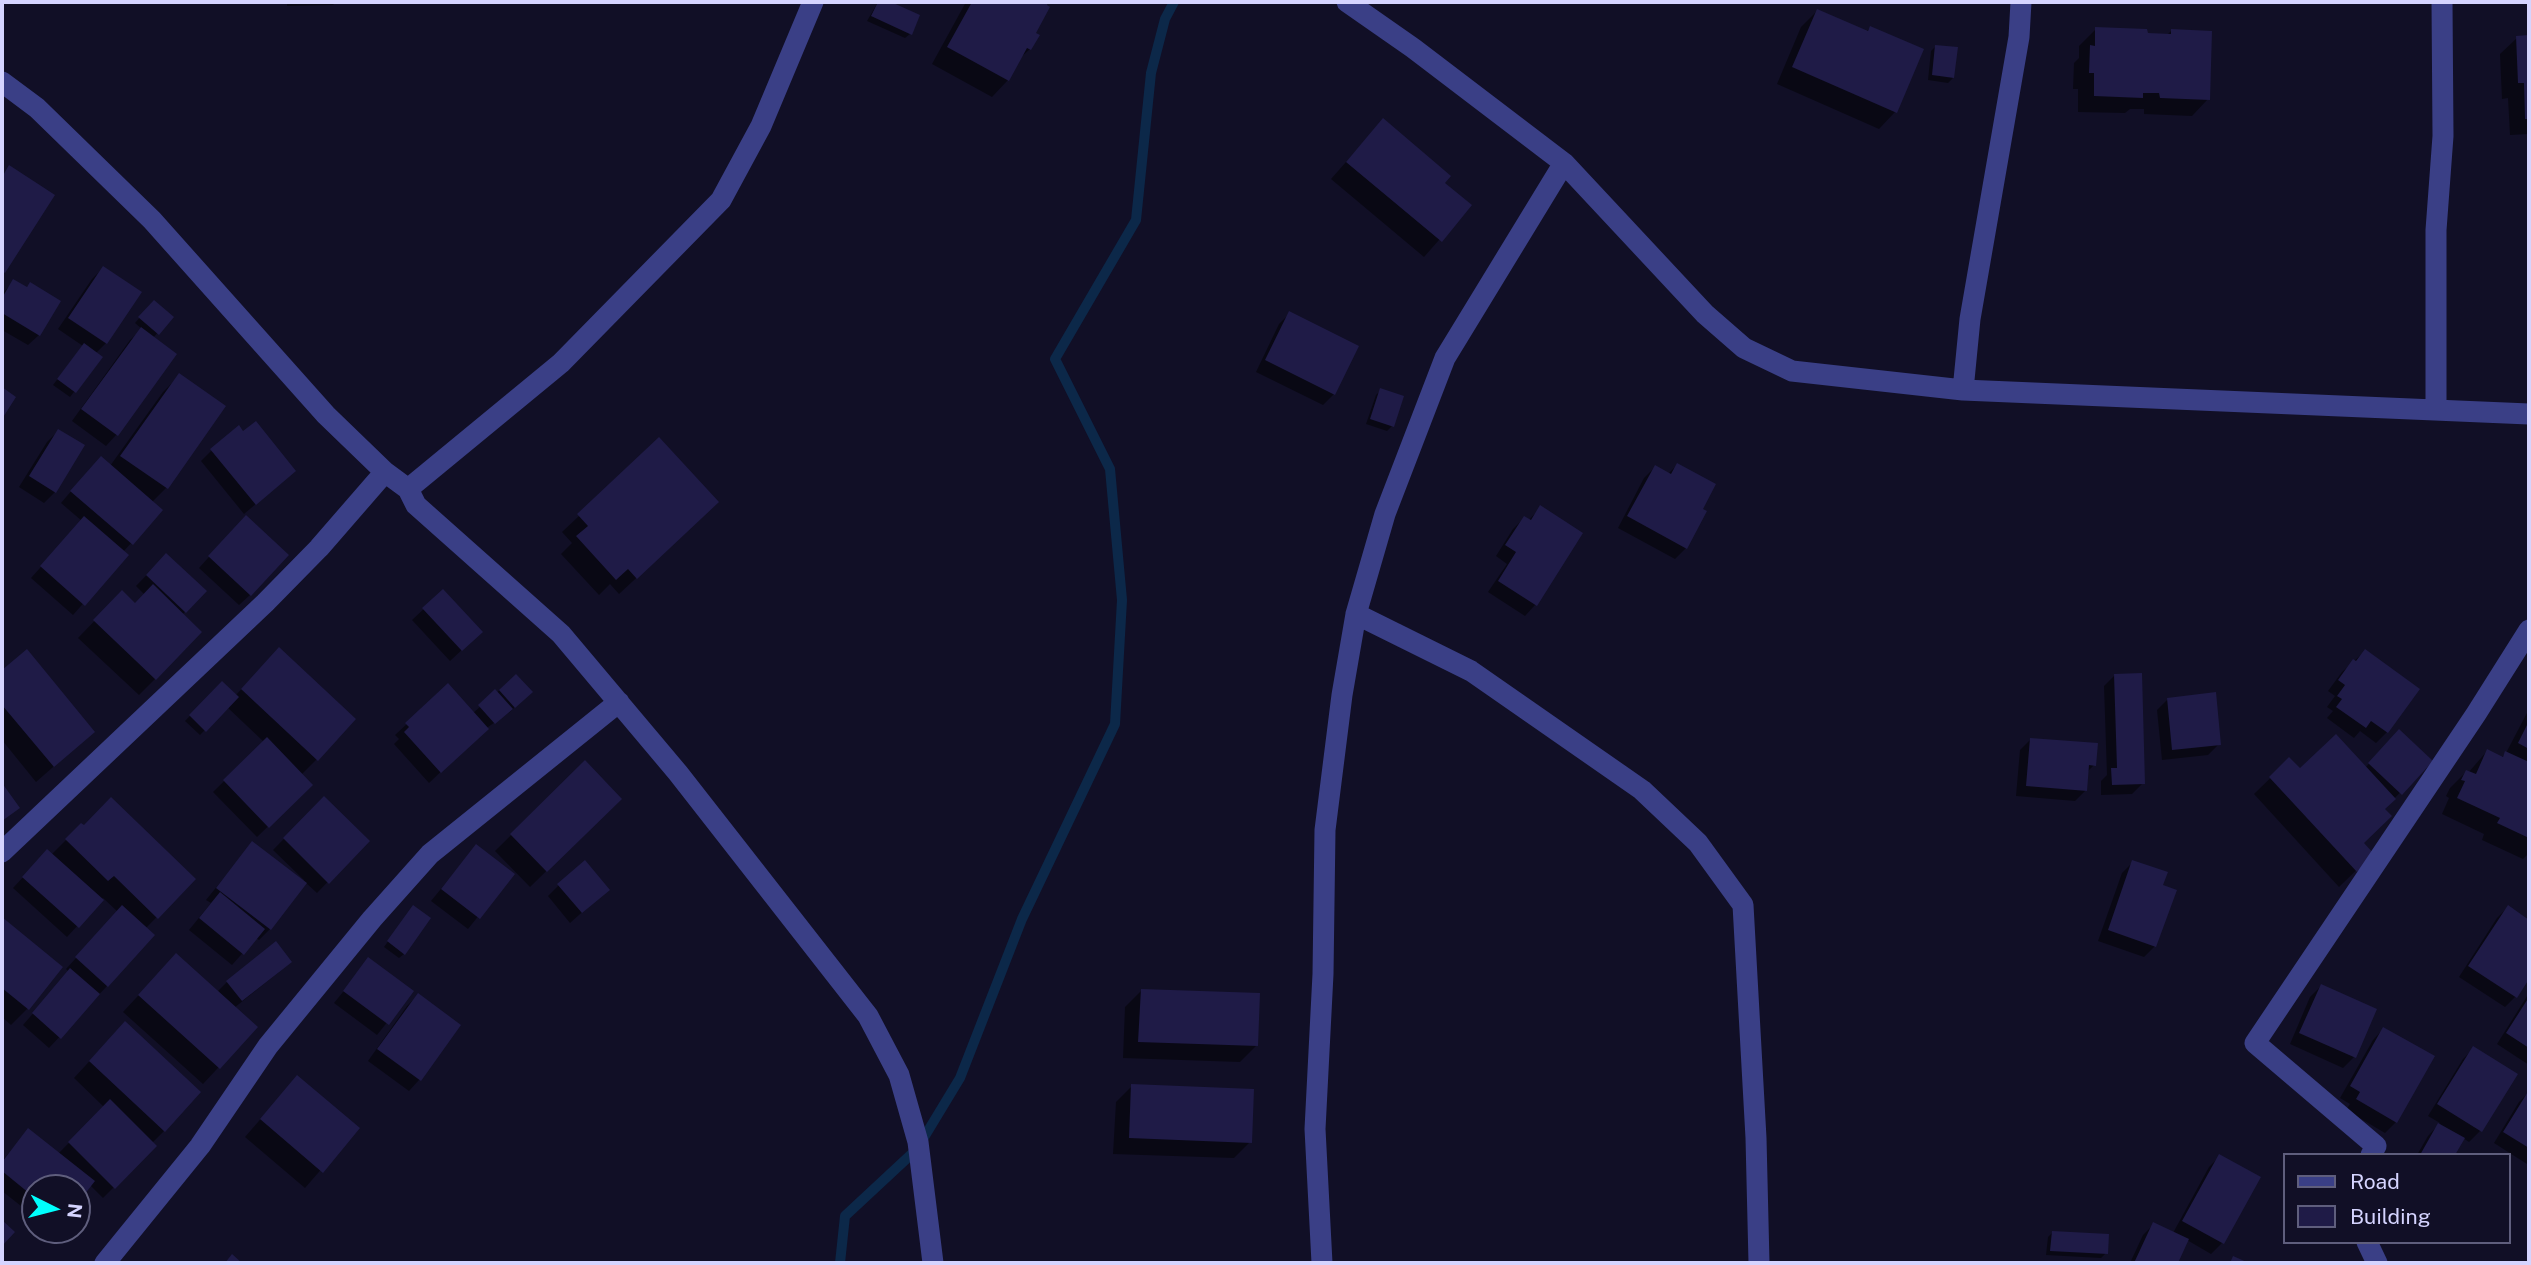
<!DOCTYPE html>
<html>
<head>
<meta charset="utf-8">
<style>
	body { margin:0 }
	#map { position:relative; width:2531px; height:1265px; overflow:hidden; background:#110f26; font-family:"Public Sans",sans-serif }
	canvas { display:block }
	.frame { position:absolute; inset:0; border:4px solid #d5d4ff; pointer-events:none }
	.legend { position:absolute; left:2283px; top:1153px; width:228px; height:91px; box-sizing:border-box; background:#110f26; border:2px solid #5f5e7d; margin:0; padding:9px 12px; list-style:none; font-size:21px; color:#d5d4ff }
	.legend li { display:flex; align-items:center; gap:14px; height:35px }
	.legend b { width:35px; border:2px solid #5f5e7d }
	.north { position:absolute; left:21px; top:1174px; width:70px; height:70px; box-sizing:border-box; background:#110f26; border:2px solid #5f5e7d; border-radius:50%; rotate:96deg; font-size:19px; font-weight:700; line-height:28px; text-align:center; color:#d5d4ff }
	.north::after { content:''; display:block; margin:auto; width:24px; height:32px; background:#00fffe; clip-path:polygon(50% 0,100% 100%,50% 72%,0 100%) }
</style>
</head>
<body>
<div id="map">
<canvas width="2531" height="1265"></canvas>
<div class="frame"></div>
<ul class="legend">
<li><b style="height:9px;background:#3a3f86"></b>Road</li>
<li><b style="height:19px;background:#1f1b47"></b>Building</li>
</ul>
<div class="north">N</div>
</div>
<script>
const context = document.querySelector('canvas').getContext('2d');
context.lineJoin = 'round';
function fillPath(path, color) { context.fillStyle = color; context.fill(path, 'evenodd'); }
function stroke(path, color, width, dash) { context.strokeStyle = color; context.lineWidth = width; context.lineCap = dash ? 'butt' : 'round'; context.setLineDash(dash || []); context.stroke(path); }
fillPath(new Path2D(`
	M287,2h49l-3,3 -46,1z
	M878,2h9l31,14 -8,18 -5,4 -38,-17z
	M966,2h80l-16,47 -11,10 -11,21 -16,17 -60,-33z
	M1817,11l49,21 4,-4 52,22 -27,62 -16,17 -102,-45 24,-57z
	M2096,29l71,6 4,-4 37,68 -16,17 -48,-2v-5h-14l-5,4 -47,-1v-23h-5l1,-26 5,-5v-12z
	M2529,37v97l-19,1 -2,-37 -6,1 -2,-45 17,-16z
	M1936,46l17,32 -5,5 -20,-3 3,-29z
	M1383,120l60,63 26,23 -45,51 -93,-78z
	M9,168l-6,104 -1,1v-98z
	M103,268l3,75 -11,11 5,4 -30,39 -17,-12 30,-39 -25,-17 34,-50z
	M14,281l12,7 4,-4 9,51 -11,10 -26,-15v-36z
	M149,307l22,10 -18,21 22,16 -59,81 -10,11 -34,-25 58,-81 12,-11 -7,-6z
	M1290,313l44,81 -11,11 -67,-33 23,-48z
	M179,376l44,31 -57,81 -14,14 9,8 -38,42 3,3 -53,60 -42,-37 51,-57 -21,-18 29,-34 20,-3 53,-74z
	M1381,390l11,36 -5,5 -21,-7 10,-29z
	M58,431l-3,61 -11,11 -25,-16 28,-45z
	M211,451l72,30 -39,33 -43,-53z
	M1677,465l24,45 -15,38 -11,11 -57,-31 26,-50 11,-11 13,7z
	M1541,507l-6,98 -10,11 -37,-24 19,-28 -11,-8 17,-27 11,-11 4,3z
	M579,516l121,3 -81,75 -9,-10 -11,11 -38,-41 11,-11 -10,-11z
	M235,528l15,67 -11,10 -40,-37z
	M166,555l38,36 -22,24 -27,64 -16,16 -61,-57 28,-29 29,-4 10,-10 -9,-9z
	M443,591l38,41 -31,29 -38,-41z
	M2365,651l22,81 -11,11 -16,-12 -6,7 -27,-20 6,-7 -6,-4 8,-11 -7,-5 14,-19z
	M26,652l67,80 -57,50 -34,-42v-68z
	M263,666l54,93 -16,16 10,10 -54,52 -44,-45 51,-50 -37,-35 -27,28 -15,-14 37,-38 13,13z
	M2115,675l28,108 -11,11 -31,1v-14l6,-6 -3,-89z
	M516,676l14,16 -20,20 -22,15 -59,56 -35,-39 5,-5 -4,-4 53,-49 25,27z
	M2168,699l51,45 -11,11 -46,5 -5,-50z
	M2529,709v144l-6,6 -41,-19 2,-6 -42,-20 7,-16 -3,-2 4,-8 16,-16 2,1 19,-22 14,7 5,-5z
	M2031,739l63,26 -7,7 -1,18 -11,11 -59,-5 4,-46z
	M2388,743l43,18 -48,49 -21,33 10,12 -33,32 -85,-93 35,-34 11,11 65,-3z
	M585,762l35,37 -90,88 -35,-36z
	M324,798l43,43 -50,52 -12,-11 -35,47 -11,11 -3,-2 -24,27 -43,-35 22,-27 -5,-3 46,-57 50,39 2,-2 -31,-30z
	M81,825l113,54 -49,50 -38,57 -58,62 -26,-23 46,-53 -3,-3 52,-57 -15,-14 -36,39 -54,-49 24,-26 14,-7z
	M476,846l36,28 -44,55 -37,-28z
	M2133,862l28,24 -6,60 -11,11 -46,-16 24,-68z
	M559,885l48,5 -37,33 -22,-27z
	M2508,907l21,15v53l-14,22 -10,10 -46,-30 38,-59z
	M409,912l-5,42 -5,4 -15,-11z
	M2,920l59,47 -34,42 -16,16 -9,-8z
	M176,955l41,37 10,-10 52,-10 -45,36 22,19 -53,57 -80,-72z
	M369,960l43,31 -35,44 -43,-32z
	M2321,986l33,71 -11,11 -53,-24 20,-47z
	M1141,991l115,55 -16,16 -117,-4 2,-51z
	M2529,993v72l-32,-21z
	M418,995l41,31 -40,54 -10,11 -41,-30 39,-55z
	M2383,1029l13,93 -11,11 -39,-23 4,-6 -10,-6 33,-58z
	M109,1040l55,91 -12,12 3,3 -52,52 -13,-13 -13,16v-13h-42v29l-33,-26v-30l26,-31 30,24 46,-47 -30,-29z
	M2474,1048l42,26 -36,57 -11,11 -6,-4 -10,17h-36l11,-19 12,-13 -12,-7 35,-57z
	M297,1077l60,51 -52,60 -60,-51z
	M1132,1086l118,56 -16,16 -121,-4 3,-52z
	M2529,1092v70l-2,2 -33,-21 25,-41z
	M2219,1157l40,21 -37,65 -11,11 -24,-14 -11,23h-46l13,-28 11,-11 19,9 36,-66z
	M2053,1232l53,21 -5,5 -55,-3 2,-18z`), '#0007');
stroke(new Path2D(`
	M840,1263l5,-47 72,-67 43,-71 62,-159 93,-195 7,-124 -12,-131 -55,-110 81,-139 15,-147 14,-54 9,-17`), '#0c2849', 10);
fillPath(new Path2D(`
	M878,2h13l29,13 -8,20 -41,-19z
	M972,2h76l-1,3 3,2 -14,26 4,2 -9,15 -4,-2 -18,33 -62,-34z
	M1817,9l51,22 2,-5 54,23 -27,64 -105,-46z
	M2095,27l52,2 1,4 23,1v-5l41,2 -2,69 -50,-2 -1,-5h-16v5l-49,-2v-23h-5l1,-28 5,1z
	M2529,35v84h-4l-1,-36h-6l-2,-47z
	M1935,45l23,2 -4,31 -22,-3z
	M1383,118l68,58 -6,7 27,22 -30,37 -96,-80z
	M9,165l46,30 -50,78 -3,-2v-94z
	M103,266l39,26 -35,52 -39,-26z
	M13,279l14,8 3,-5 31,19 -21,35 -38,-23v-15z
	M154,300l20,17 -15,18 -21,-18z
	M1289,311l70,35 -24,49 -70,-35z
	M141,327l36,27 -59,82 -37,-27z
	M84,343l19,14 -27,36 -19,-14z
	M179,373l47,33 -58,83 -48,-33z
	M2,387l14,10 -14,22z
	M1380,388l24,8 -10,31 -24,-8z
	M256,421l40,50 -40,34 -46,-56 29,-24 4,6z
	M58,429l27,16 -29,48 -27,-17z
	M659,437l60,65 -82,77 -9,-10 -12,11 -40,-44 12,-10 -11,-12z
	M101,456l62,54 -30,35 -63,-54z
	M1677,463l39,21 -13,25 4,2 -20,38 -60,-33 28,-51 16,9z
	M1540,505l43,28 -46,73 -39,-25 18,-29 -11,-7 19,-29 7,4z
	M246,515l43,40 -38,41 -43,-40z
	M84,516l45,39 -44,51 -45,-40z
	M166,553l41,38 -21,22 -40,-38z
	M153,584l49,48 -46,48 -63,-60 29,-30 13,13z
	M443,589l40,43 -21,19 -40,-43z
	M279,647l77,72 -38,42 -77,-72z
	M27,649l68,83 -41,35 -52,-62v-35z
	M2365,649l55,40 -32,44 -17,-12 -5,7 -30,-21 6,-8 -5,-3 8,-11 -7,-5 15,-21 3,2z
	M2142,673l3,111 -33,1 -1,-17h6l-3,-94z
	M516,674l17,18 -18,16 -16,-18z
	M222,681l17,16 -33,35 -17,-17z
	M448,683l41,46 -48,44 -37,-41 5,-5 -4,-4z
	M495,689l18,20 -18,15 -17,-19z
	M2216,692l5,53 -49,5 -5,-52z
	M2529,721v28l-11,-6z
	M2399,729l34,32 -31,34 -34,-32z
	M2336,734l60,65 -11,10 7,7 -28,27 11,12 -18,17 -88,-95 20,-20 11,11z
	M267,737l46,48 -44,43 -46,-48z
	M2030,738l68,5 -2,23 -7,-1 -2,26 -61,-5z
	M2487,749l16,8 2,-6 24,11v76l-32,-15 3,-5 -43,-20 8,-17 -4,-1 5,-10 10,4z
	M585,760l37,39 -75,73 -37,-38z
	M2,783l18,25 -18,13z
	M324,796l46,45 -41,43 -46,-46z
	M111,797l85,82 -38,40 -44,-43 -6,5 -43,-42 16,-16 3,2z
	M252,841l55,42 -36,47 -55,-42z
	M476,844l39,30 -35,45 -39,-30z
	M47,849l57,51 -25,28 -57,-51z
	M585,860l25,30 -28,23 -25,-29z
	M2132,860l36,12 -5,13 14,5 -21,57 -48,-17z
	M220,892l45,37 -21,26 -45,-37z
	M122,905l33,30 -47,52 -33,-30z
	M413,905l18,13 -26,37 -18,-14z
	M2508,905l21,15v59l-12,19 -49,-32z
	M2,917l61,50 -34,43 -27,-22z
	M276,941l16,21 -50,39 -16,-20z
	M176,953l82,74 -38,42 -82,-74z
	M368,957l46,34 -25,34 -46,-34z
	M70,968l30,26 -39,45 -29,-26z
	M2321,984l56,25 -21,49 -57,-25z
	M1141,989l119,4 -2,53 -120,-4z
	M418,993l43,32 -40,56 -44,-32z
	M2529,997v51l-23,-15z
	M125,1021l76,71 -36,40 -76,-71z
	M2383,1027l52,29 -38,67 -41,-24 4,-7 -10,-6z
	M2473,1046l45,28 -36,58 -45,-28z
	M297,1075l63,53 -37,45 -63,-54z
	M1131,1084l123,5 -2,54 -123,-5z
	M2529,1090v58l-26,-16z
	M110,1099l47,47 -42,43 -47,-47z
	M2438,1123l27,15 -10,17h-35z
	M28,1128l67,53 -18,23v-16h-42v10l-33,-27v-9z
	M2219,1154l42,23 -37,67 -42,-23z
	M2,1220l13,12 -13,14z
	M2153,1222l36,17 -11,24h-44z
	M2052,1231l57,3 -1,20 -58,-3z
	M232,1254l10,9h-17z
	M2233,1256l16,7h-19z`), '#1f1b47');
stroke(new Path2D(`
	M1347,2l66,46 151,115 141,151 39,34 48,23 171,19 566,24
	M2,82l35,26 115,112 174,195 59,57 23,17 8,16 145,129 117,139 190,243 31,59 19,67 15,121
	M1963,390l7,-71 49,-282 2,-35
	M2436,410v-180l7,-94 -1,-134
	M408,489l153,-126 160,-163 40,-74 52,-124
	M1356,614l115,57 171,119 56,53 45,62 13,233 3,125
	M2,852l263,-249 54,-55 66,-76
	M2371,1155l5,-9 -121,-103 221,-329 53,-84
	M2367,1242l10,21
	M105,1263l95,-117 68,-100 104,-127 58,-65 189,-152
	M1322,1263l-7,-134 8,-155 2,-144 17,-135 14,-81 29,-100 60,-156 119,-195`), '#3a3f86', 21);
</script>
</body>
</html>
